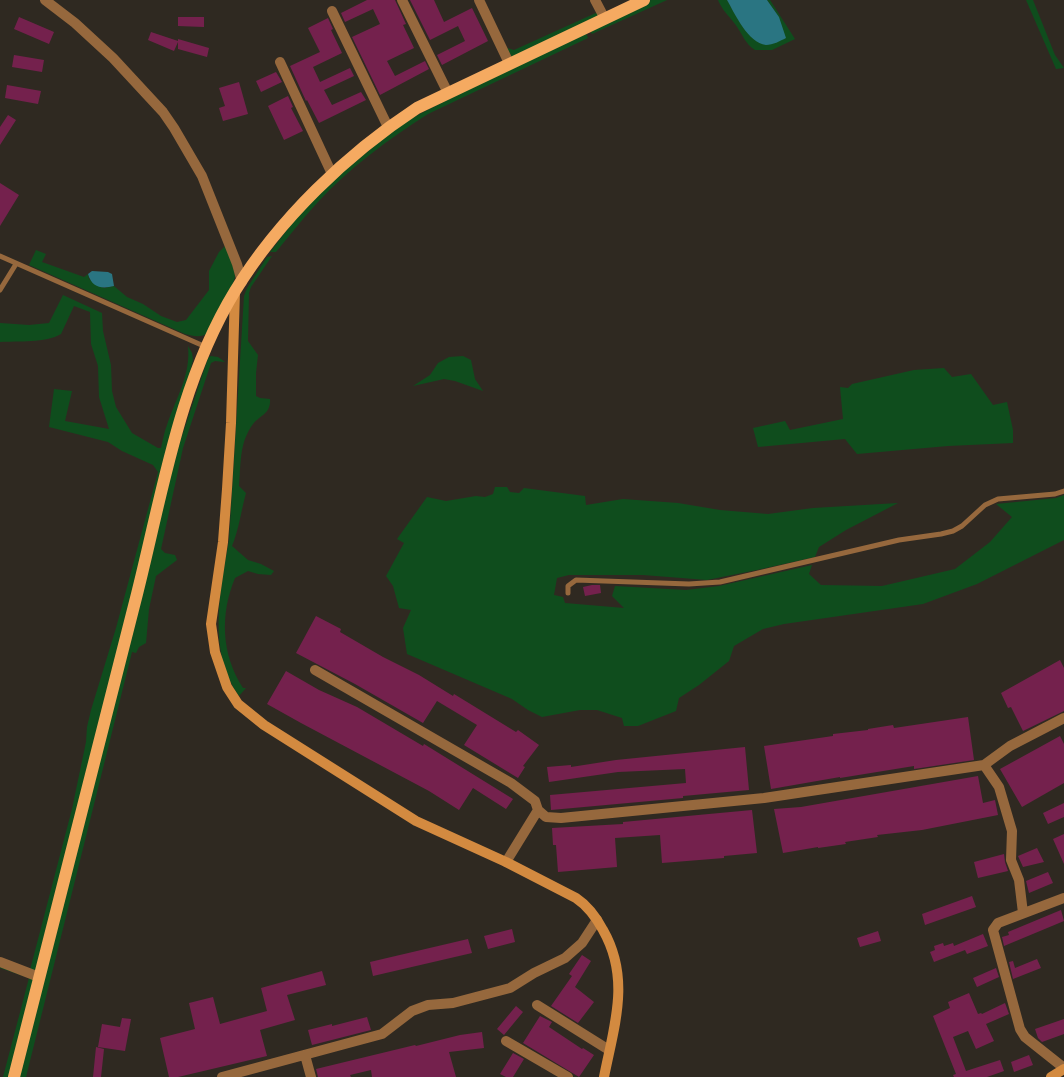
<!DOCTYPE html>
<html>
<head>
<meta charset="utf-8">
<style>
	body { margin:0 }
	canvas { display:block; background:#2f2921 }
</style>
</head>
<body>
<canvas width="1064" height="1077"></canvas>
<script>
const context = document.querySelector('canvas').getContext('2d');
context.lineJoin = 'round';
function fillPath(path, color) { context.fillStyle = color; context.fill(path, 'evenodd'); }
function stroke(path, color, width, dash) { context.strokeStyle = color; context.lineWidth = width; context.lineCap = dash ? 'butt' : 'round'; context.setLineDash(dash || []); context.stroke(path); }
fillPath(new Path2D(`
	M651,0h16l-75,34 -3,-4z
	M718,0h9l18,30 34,-13 -12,-17h3l25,39 -23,11h-17c-10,-6 -13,-17 -20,-26 -6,-8 -13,-14 -17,-24z
	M1026,0h7l22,55 9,13 -8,1z
	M598,12l2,5 -88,40 -5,-9 7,2z
	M585,30l3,8 -160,76c-39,25 -79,54 -110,88 -15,16 -28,33 -42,50h-6l35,-45 13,-14 84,-70z
	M225,246c4,9 9,20 10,30 0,7 -21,53 -27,57 -7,5 -15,3 -23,1l-156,-69 7,-15 10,4 -4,8 42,15 4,-3 1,5 15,9 10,-2 13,11 16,7 18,12 16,6 9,-2 23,-30v-19l10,-19z
	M272,256l-21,31 -2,6 -1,48 10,14 -2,18v23l4,2 10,1c1,15 -10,16 -17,25 -14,19 -12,40 -14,62l7,7c-5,18 -7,36 -14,53l16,14 13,4 13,7 -3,4 -13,-1 -10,-3 -13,7c-15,36 -14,76 8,110h3l-7,8c-32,-45 -19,-104 -10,-156l15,-244 3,-8 20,-31z
	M63,295l39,18 1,18 8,34 1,26 4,16 16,26 26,15h3c2,-8 3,-16 6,-23 9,-27 24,-50 21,-79l4,7 1,7 -158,612 -5,-2 42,-161 14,-67 1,-15 4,-17 25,-82 42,-156 -5,-7 -31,-14 -14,-9 -59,-15 5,-38 18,2 -7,30 44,8 -10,-32 -1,-31 -7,-22 -1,-32 -16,-6 -13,28c-15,9 -44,7 -61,8v-19l29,2 20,-2z
	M211,356l7,1 7,5 -10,-1 -4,2 -28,85 -22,101 4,4 10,2 2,5 -21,16 -7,33 -3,34 -7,4 -3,6 -4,-1 -106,425h-7l152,-602 9,-33 28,-84z
	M463,356l8,4 4,19 8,12 -28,-10 -11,-2 -31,7 17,-11 8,-12 11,-6z
	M944,368l8,9 19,-3 22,31 14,-3 6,28v13l-65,3 -91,8 -12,-15 -87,8 -5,-19 32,-7 5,9 53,-11 -3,-32 8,1 4,-4 62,-14z
	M495,487h12l3,5 9,1 5,-5 61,8 1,9 37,-6 55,4 42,7 48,4 45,-6 85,-5 -52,27 -27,17 -4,10 -58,13 -50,10 -64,-5h-74l-12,3 -3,17 9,2 2,6 59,5 -12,-12 3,-10 71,4 33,-4 93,-21 -3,9 12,11 61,1 73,-17 35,-27 22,-25 -16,-13 60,-6 8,-3v45l-87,44 -54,20 -139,20 -21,5 -29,17 -5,15 -30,24 -20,13 -3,13 -38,15h-14l-2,-8 -25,-8h-17l-38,7 -14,-7 -16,-11 -105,-45 -4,-26 8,-18 -12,-2 -6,-22 -7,-10 18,-33 -7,-4 30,-42 19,4 30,-5 9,1 8,-3z
	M0,964l37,15 -26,98h-8l26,-99 -29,-10z`), '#0f4d1d');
fillPath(new Path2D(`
	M727,0h40l12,17 7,21c-6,3 -13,7 -20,7 -18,-2 -31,-31 -39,-45z
	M92,271l16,1 4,2 2,12c-12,3 -22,2 -26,-12z`), '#2a7582');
fillPath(new Path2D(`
	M367,0h28l11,24 -3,1 11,23 -27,13 8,15 30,-15 4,8 -49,26 -28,-58 28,-13 -7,-15 -28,13 -4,-9z
	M410,0h24l10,22 28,-14 16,33 -46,24 -5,-10 28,-14 -7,-15 -28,14z
	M19,17l35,15 -5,12 -35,-15z
	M178,17h26v10l-26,-1z
	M328,18l5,11 -2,1 11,23 -29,14 7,15 30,-14 4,8 -30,14 8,15 29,-13 5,8 -47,23 -12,-23 -1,1 -16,-35 30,-14 -12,-24z
	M151,32l27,9v-2l31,9 -2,9 -29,-8v-7l-4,9 -26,-11z
	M14,55l30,5 -2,12 -30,-5z
	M276,72l6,10 -21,10 -5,-11z
	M239,82l9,32 -25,7 -4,-13 6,-2 -6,-18z
	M7,85l34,6 -3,13 -33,-6z
	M288,96l5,11 -2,1 12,23 -19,9 -16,-34z
	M8,115l8,5 -16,25v-18z
	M0,183l19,12 -19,31z
	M592,585h8l1,8 -16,3 -2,-9z
	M316,616l25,13 -1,3 43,25 36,18 34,21 1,-2 62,38 2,-2 21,15 -16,21 2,1 -7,11 -54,-33 13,-20 -40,-24 -14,22 -68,-39 -59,-31z
	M1060,660l4,8v43l-41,20 -12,-24 -3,1 -7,-15z
	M286,671l33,19 38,17 66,39 1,-2 89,55 -7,10 -33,-21 -14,22 -30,-19 -128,-68 -34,-19z
	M968,717l6,43 -60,9v-3l-74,12v-1l-69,12 -7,-43 69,-10v-2l35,-4v-1l25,-4 1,3z
	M1060,736l4,8v39l-42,24 -22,-38z
	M745,747l4,43 -66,6v2l-132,12 -1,-15 136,-12 -1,-14 -67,3 -69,10 -2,-15 24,-2v2l45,-7z
	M978,776l5,27 12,-3 3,15 -76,15 -45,5 1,2 -33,5 1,2 -28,4v-1l-35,6 -9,-44 27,-2z
	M1064,803v14l-16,7 -5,-11z
	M752,810l5,43 -33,3v2l-62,5 -2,-28 -45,3 2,29 -59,5 -2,-27h-3l-1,-17 71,-4v-2z
	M1064,834v30l-11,-25z
	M1037,848l7,14 -21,5 -5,-11z
	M1004,854l1,8 3,9 -30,7 -4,-16z
	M1048,872l5,11 -24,10 -3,-12z
	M972,896l4,11 -51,18 -3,-11z
	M1061,910l3,11 -60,25 -2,-9 7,-2 -1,-3z
	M512,929l3,13 -27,7 -4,-13z
	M878,931l3,10 -21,6 -3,-9z
	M983,934l5,12 -21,8 -2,-4 -31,12 -4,-10 5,-2 -1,-4 9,-3 1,3 9,-3 1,3z
	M468,939l4,14 -99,23 -3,-14z
	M582,955l9,6 -16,26 19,15 -16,21 -27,-17 21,-30 -3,-2z
	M1037,959l4,9 -28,11 -4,-17 4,-1 2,7z
	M996,968l3,9 -22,10 -4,-9z
	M322,971l4,14 -39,10 8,25 -35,10 7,26 -89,21h-9l-9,-39 35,-9 -6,-26 24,-6 7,27 47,-13 -6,-23z
	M969,993l9,21 3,-1 1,1 23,-11 4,11 -23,10 8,17 -18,8 -8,-18 -15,6 13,34 34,-11 4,11 -17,6h-33l-1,-2 3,-1 -23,-58 17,-8 -2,-6z
	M516,1006l7,6 -19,23 -7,-6z
	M540,1016l12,6 -3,5 33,22 1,-1 11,7 -15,22 -56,-34z
	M367,1017l4,13 -59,15 -4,-15 24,-6v2z
	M122,1018l9,1 -6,32 -27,-4 4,-23 18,3z
	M1064,1019v15l-22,8 -4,-4 -3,-9z
	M482,1032l2,16 -35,4 7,25h-84l-1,-7 -21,5 1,2h-33l-2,-8 99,-24 1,1 44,-11z
	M96,1047l8,2 -3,28h-8z
	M513,1053l11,6 -11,18h-7l-6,-3z
	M1029,1055l4,10 -19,7 -3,-10z`), '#74214d');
stroke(new Path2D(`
	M0,256l206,91
	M0,290l16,-26
	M568,593v-7l8,-6 113,4 31,-2 179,-42 42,-6 12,-3 9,-5 23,-21 13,-6 57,-5 9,-3`), '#96683d', 5);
stroke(new Path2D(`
	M45,0l30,23 38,35 50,54 11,16 28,48 35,88 5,18
	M402,0l46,93
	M479,0l30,63
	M595,0l10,19
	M332,11l56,116
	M280,62l52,112
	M315,670l196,113 24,18 3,9 8,7 15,1 203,-20 220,-33 26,-19 54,-28
	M984,765l15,22 13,44 -1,29 8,20 4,33
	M506,862l32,-52
	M1064,898l-66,25 -5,7 27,99 5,8 39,31
	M0,962l39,15
	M537,1005l72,45
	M506,1041l62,36
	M305,1055l6,22
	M222,1077l160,-43 30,-23 16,-6 25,-2 57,-15 24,-15 31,-15 17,-15 15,-23`), '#96683d', 10);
stroke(new Path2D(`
	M235,292l-4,131 -4,66 -4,53 -12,82 4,28 12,35 11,17 26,21 152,96 90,41 70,36c12,8 20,19 27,32 28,49 11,96 1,147
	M1051,1077l13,-8`), '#d38a40', 10);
stroke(new Path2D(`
	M14,1077c40,-161 81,-322 123,-483 26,-103 42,-211 98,-303 44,-72 112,-137 182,-183l227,-108`), '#f5aa61', 12);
</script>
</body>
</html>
